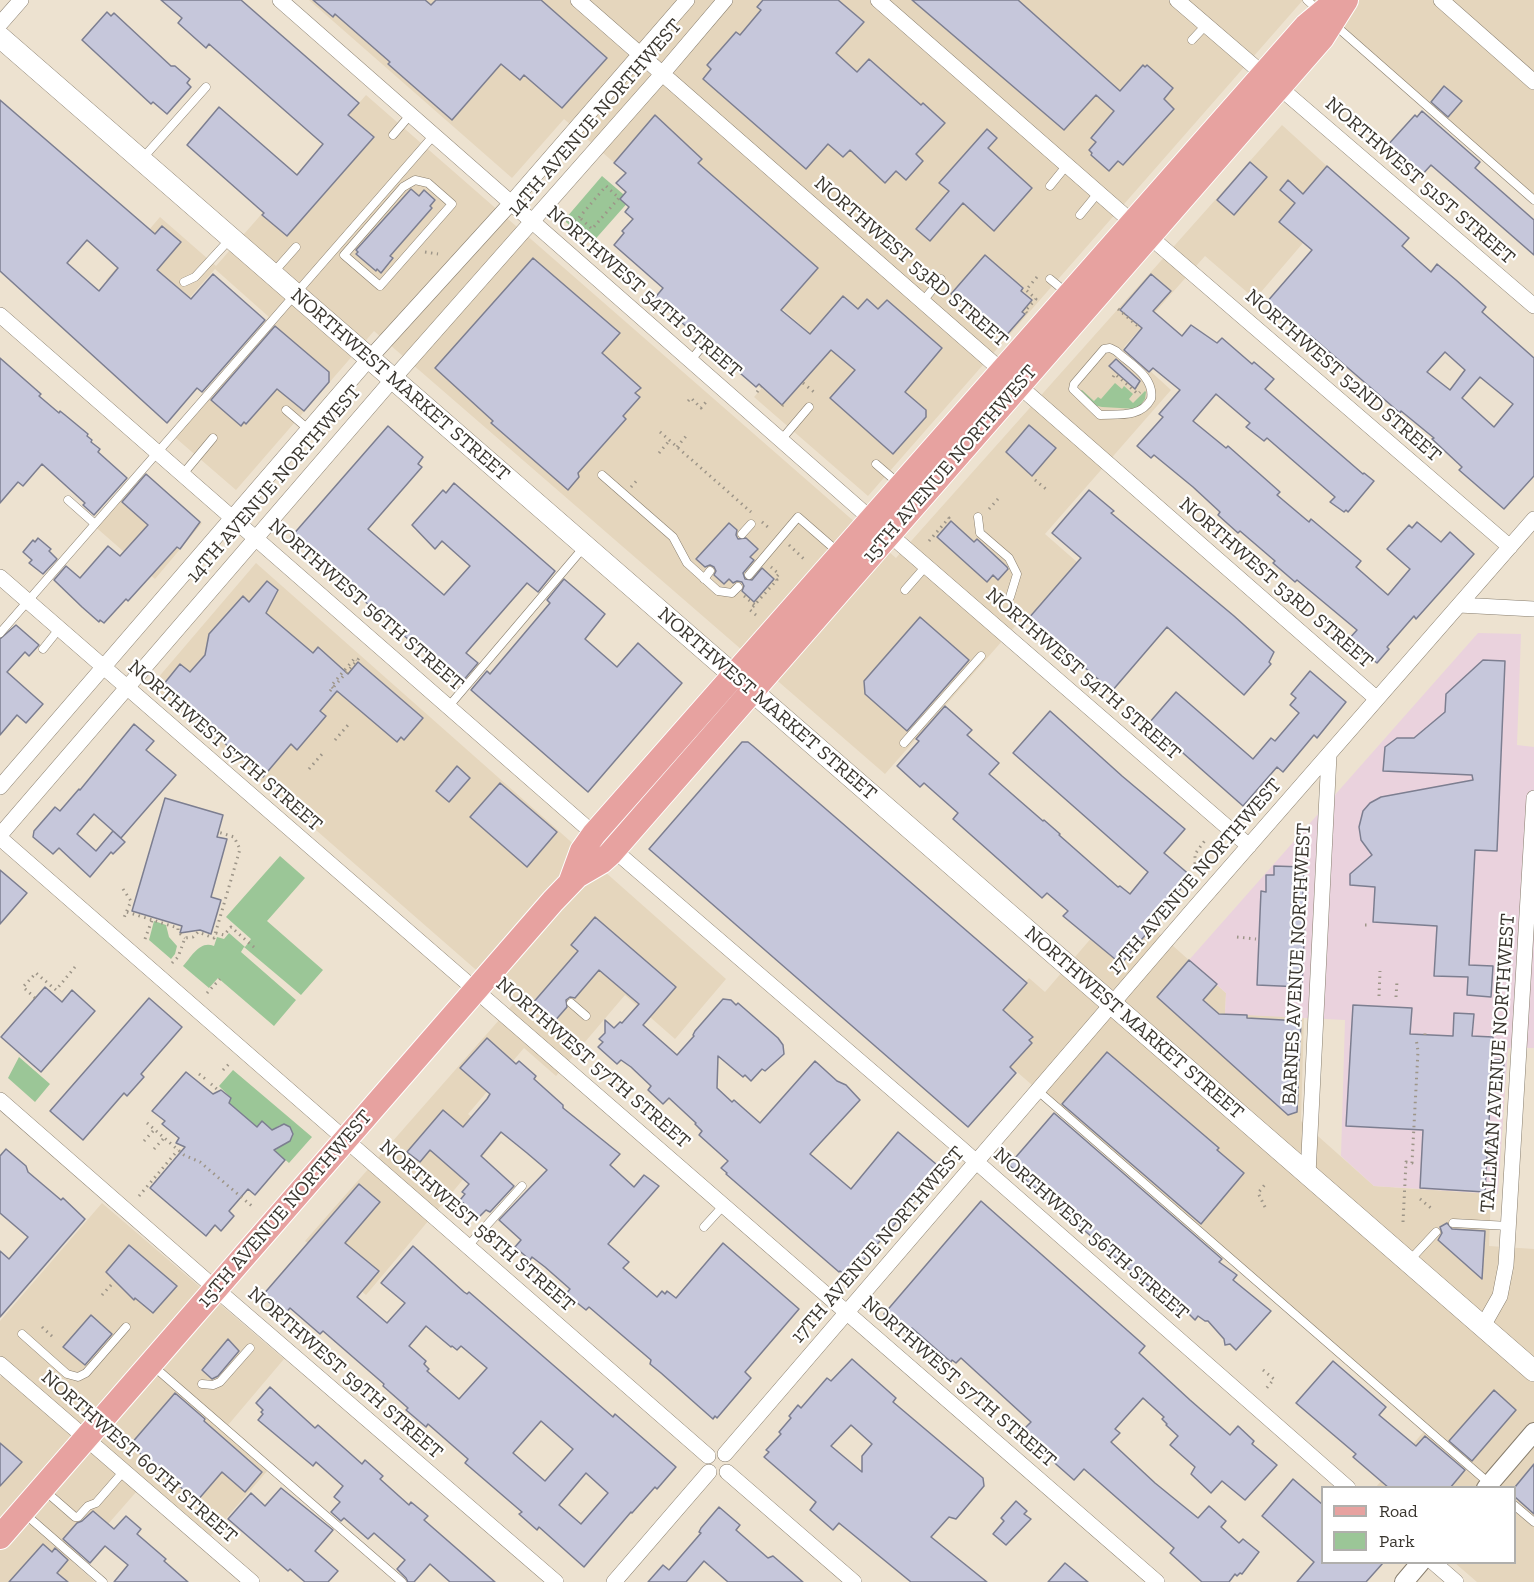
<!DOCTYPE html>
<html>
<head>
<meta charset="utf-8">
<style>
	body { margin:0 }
	#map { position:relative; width:1534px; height:1582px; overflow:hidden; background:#ede2d0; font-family:"Zilla Slab",serif }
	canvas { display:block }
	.legend { position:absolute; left:1321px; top:1486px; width:195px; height:78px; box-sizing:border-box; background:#fff; border:2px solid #b0afac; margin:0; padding:8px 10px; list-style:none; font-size:18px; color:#3a362f }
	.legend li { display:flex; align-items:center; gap:12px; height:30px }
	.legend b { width:30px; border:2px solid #b0afac }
</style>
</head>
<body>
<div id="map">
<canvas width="1534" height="1582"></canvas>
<ul class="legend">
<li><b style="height:8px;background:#e7a2a0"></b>Road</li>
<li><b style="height:16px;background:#9bc697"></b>Park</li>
</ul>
</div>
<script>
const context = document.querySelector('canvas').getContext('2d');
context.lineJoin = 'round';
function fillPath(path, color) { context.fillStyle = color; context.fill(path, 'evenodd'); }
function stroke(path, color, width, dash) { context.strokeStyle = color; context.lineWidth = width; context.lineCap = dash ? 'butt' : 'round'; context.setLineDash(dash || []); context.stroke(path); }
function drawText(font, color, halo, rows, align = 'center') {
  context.font = font + ' "Zilla Slab",serif'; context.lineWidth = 4.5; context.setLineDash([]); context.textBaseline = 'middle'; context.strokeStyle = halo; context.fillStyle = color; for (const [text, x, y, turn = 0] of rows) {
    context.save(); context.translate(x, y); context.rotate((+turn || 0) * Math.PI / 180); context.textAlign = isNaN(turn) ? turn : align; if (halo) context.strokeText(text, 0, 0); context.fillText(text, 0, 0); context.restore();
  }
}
fillPath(new Path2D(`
	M309,0h994l-435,496 -114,-99 56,-64 -246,-214 -52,59z
	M1310,0h224v197z
	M366,95l530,463 386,-433 45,41 -48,55 24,22 -48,56 -50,-43 -81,91 47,43 -126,144 32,28 -56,64 -3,-3 -133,151 -511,-443 -138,159 -66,-57 99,-116 -54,-48 -53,60 -56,-49 54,-63 56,49z
	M140,468l62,55 -47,56 -64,-56z
	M256,563l470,416 -51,60 -50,-44 -69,81 -32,-28 -56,66 29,25 -131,156 -61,-54 209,-238 -363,-317z
	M1141,880l31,28 -18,21 72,64 -1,21 79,3 -3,104 73,65 117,8 -2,52 45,3v333h-57l-22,-19 59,-1v-74l-138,-1 50,-58 -449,-392 52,-59 16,14z
	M102,1203l182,156 -61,72 45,39 -67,77 -64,-56 -63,72 21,19h-95v-204l2,-3 -2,-2v-52z`), '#e5d6bd');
fillPath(new Path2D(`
	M1478,633l43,1 -4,111 17,2v301h-26l-10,146 -124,-8 -33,-30 4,-136 -120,-6 1,-21 -37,-33z`), '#ead2dd');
fillPath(new Path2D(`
	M602,176l28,24 -39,44 -25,-22v-4z
	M1115,383l7,6 2,-3 9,8 -4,5 4,4 12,-12 1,1 -1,7 -7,10 -36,-2 -9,-2 -13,-14 2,-1 12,11 4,-4 3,2z
	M280,856l25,22 -38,43 56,49 -22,25 -57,-48 -3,5 55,48 -22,26 -56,-48 -9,10 -26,-22c9,-10 17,-26 31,-20l3,-9 7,2 5,-6 16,14 6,-8 -25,-22z
	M154,921l12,4 3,12 8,9 -2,8 -4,5 -22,-19z
	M19,1057l31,27 -15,18 -27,-24z
	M233,1070l79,67 -23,26 -14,-12 6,-7 11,-6 1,-4 -3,-7 -10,-2 -3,2 -3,6 -11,-11 -6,5 -29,-21 3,-8 -12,-12z`), '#9bc697');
const building = new Path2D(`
	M161,0h80l118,103 -11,12 26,22 -87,99 -25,-21 2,-2 -77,-68 32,-38 78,68 26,-31 -114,-100 -3,4 -28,-25 4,-5z
	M313,0h112l6,5 5,-5h105l66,58 -45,50 -38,-33 -4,5 -19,-16 -49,56 -64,-56 2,-2 -55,-48 -2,3z
	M763,0h75l26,22 -28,31 21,19 12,-13 52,46 2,-2 22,20 -29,31 7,7 -17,19 -10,-9 -11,12 -35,-33 -7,7 -15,-13 -22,25 -103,-90 8,-10 -4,-4 29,-33 4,3 21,-25 -4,-3z
	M912,0h106l102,91 23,-26 2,2 2,-2 26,23 -9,11 10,10 -51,56 -5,-4 -9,10 -18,-16 1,-2 -3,-3 7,-8 -5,-4 23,-27 -18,-16 -32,35z
	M107,12l4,4 3,-3 57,53h4l15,13 -3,4 4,4 -24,27 -14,-12 -2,2 -69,-64z
	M1444,86l18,15 -14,16 -17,-15z
	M0,100l155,134 7,-8 19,16 -24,28 34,29 22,-25 52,46 -63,72 -5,-4 -30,35 -167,-152zM87,240l31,28 -19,23 -32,-28z
	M1422,111l58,51 -5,6 59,52v35l-103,-90 -10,11 -35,-29 29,-32 2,2z
	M655,115l47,44 -4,4 120,105 -37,42 29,24 33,-38 15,13 9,-10 11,10 9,-9 55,48 -37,44 21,18v7l-33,37 -63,-56 25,-28 -24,-20 -49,55 -23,-21 -3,3 -46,-40 2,-5 -3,-5 -4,-1 -4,3 -47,-40 9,-11 -49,-43 10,-12 -2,-2 11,-12 -8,-7 4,-5 -9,-8 6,-7 -10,-9 10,-10 -12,-10z
	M987,129l10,9 -9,10 44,40 -38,43 -31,-28 -33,38 -14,-12 33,-38 -10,-8z
	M1250,162l17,15 -33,38 -17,-15z
	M1327,166l82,72 -7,8 29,26 6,-8 19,16 30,27 -4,5 52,46v118l-30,33 -45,-39 3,-3 -30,-28 2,-1 -33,-27 -1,2 -89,-77 -3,3 -42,-36 46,-53 -33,-28 16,-19 -15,-13 8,-10 15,14zM1445,352l20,18 -15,20 -23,-18zM1480,377l33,27 -19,23 -32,-29z
	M411,189l8,7 5,-6 11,10 -5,6 2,2 -42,48 3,2 -12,15 -4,-4 -1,2 -20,-17 2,-2 -2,-2z
	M985,255l38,33 -2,3 11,9 -10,12 3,2 -22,25 -52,-45z
	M533,258l87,75 -18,20 39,35 -6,5 5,4 -17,19 3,3 -48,54 1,4 -11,13 -77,-67 2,-2 -58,-53z
	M1151,274l20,17 -18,20 29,25 9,-11 26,18 5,-5 30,26 2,-2 20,17 -9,10 98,85 1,-1 10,8 -26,31 -2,-2 -2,2 -14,-10 5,-5 -68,-59 -3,3 -18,-14 4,-4 -34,-29 -23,27 33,27 2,-2 34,30 18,16 -3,3 32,27 2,-3 50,42 -5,6 32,28 22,-26 -23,-20 22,-24 3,3 5,-6 24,20 9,-10 24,22 -58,65 -2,-3 -27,31 2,2 -12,14 -29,-23 9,-10 -60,-50 -2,2 -22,-19 2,-2 -35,-30 -2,2 -20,-18 2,-3 -27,-25 -39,-32 -3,3 -14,-12 26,-29 -4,-3 21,-24 -27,-22 -4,4 -25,-22 18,-22 -22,-18z
	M275,326l54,46v10l-25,29 -27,-22 -31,35 -2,-2 -3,4 -30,-26z
	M0,358l41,36 -2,2 20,17 1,-2 5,4 23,19 -1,2 5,4 -1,2 9,7 -2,3 29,26 -33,37 -11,-10 2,-2 -43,-39 -19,22 -5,-4 -18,21z
	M1116,359l24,22 -5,8 -26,-23z
	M1029,425l27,23 -24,28 -26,-24z
	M388,426l35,31 -5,7 4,3 -54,62 76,66 26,-29 -28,-25 -7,8 -23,-24 31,-35 3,3 8,-10 101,88 -17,21 -11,-9 -61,70 12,10 -16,19 -4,-4 -2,3 -165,-144z
	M146,474l54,48 -20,27 -3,-2 -49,54 -2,-2 -22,24 -4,-3 -1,2 -17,-15 -28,-27 12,-14 14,12 28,-32 12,10 28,-31 -26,-23z
	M1089,490l25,21 -3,2 123,103 40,36 -5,10 2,2 -27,31 -77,-68 -55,64 -84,-72 53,-61 -29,-25z
	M951,521l23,21 3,-3 30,28 1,2 -10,11 -5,-5 -6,7 -50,-45z
	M729,523l8,7 -1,5 2,4 8,-1 12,11 -8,8 4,3 -11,13 2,6 7,1 10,-12 12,11 -20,23 -12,-11 2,-5 -2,-4 -5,-1 -4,2 -4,-4 -5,5 -10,-9 2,-4 -2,-4 -4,-2 -5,2 -9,-8z
	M38,538l13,11 -2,2 8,8 -14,15 -14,-11 3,-3 -9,-8 10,-12 2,2z
	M564,579l41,35 -20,25 32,28 21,-24 44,40 -94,109 -117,-102 16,-19 3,3 60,-71 -3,-3z
	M267,581l11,9 -12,23 47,40 5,-6 30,27 10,-12 65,56 -19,22 -3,-3 -4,5 -60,-51 -17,20 6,5 -29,34 -6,-6 -28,33 -93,-82 2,-2 -9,-8 17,-21 10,8 15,-17 4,-21 34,-38 6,6z
	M920,617l49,43 -62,71 -42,-37 -1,-13z
	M16,625l23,20 -10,11 -4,-4 -18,20 36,32 -17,19 -9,-8 -17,20v-96z
	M1483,660l22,1 -8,190 -22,-1 -6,115 24,1 -2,31 -24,-2 1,-18 -34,-1 3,-50 -64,-4 2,-35 -25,-2v-11l22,-19 -11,-15 -2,-13 4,-16 7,-8 11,-6 92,-17 -1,-5 -89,-4 2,-24 12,-9h17l31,-26 1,-18z
	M1310,671l36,31 -29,36 -3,-3 -31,37 -6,-5 -34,39 -94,-83 27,-31 77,67 18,-21 4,3 24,-28 -9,-8 6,-7 -5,-4z
	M945,706l27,24 -5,5 32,28 -10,11 54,47 1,-1 16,14 -1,1 59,52 2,-1 10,8 18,-22 -135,-119 37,-42 72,65 63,53 -21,24 27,23 -25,31 2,1 -47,56 -58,-48 5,-5 -21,-18 -5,5 -89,-79 5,-6 -34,-30 -4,4 -23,-21 22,-25 -3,-2z
	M134,724l20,17 -8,9 30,25 -55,63 -27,-24 -17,20 19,17 17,-20 12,11 -12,12 -2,-2 -21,25 -31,-29 -6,6 -20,-17 1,-6 21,-24 5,4 19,-22 1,1z
	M742,742h6l5,4 274,237 -24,27 30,27 -4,3 3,3 -22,24 6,6 -48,54 -319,-278z
	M457,766l13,12 -21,24 -13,-11z
	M500,783l57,49 -30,35 -57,-50z
	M165,798l58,17 -6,22 10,2 -16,58 10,3 -10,34 -11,-4 -20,3 2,-7 -50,-15z
	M1274,866l30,1 -1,27h3l-4,93 -45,-2 4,-94 5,1v-17h8z
	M0,870l27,23 -27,31z
	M595,917l81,70 -33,38 34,30 17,-19 -1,-1 2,-4 28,-32 8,1 5,5 2,-2 40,35 5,7 1,9 -19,17 -3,-2 -11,12 -6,-6 -2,2 -25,-21 -1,32 15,14 2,-2 26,23 55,-62 22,20 9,4 14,15 -50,54 41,35 47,-57 38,32 1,11 -89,103 -8,-7 -1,1 -113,-98 1,-1 -6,-5 7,-7 -29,-26 3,-4 -7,-7 1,-1 -27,-25 -6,6 -15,-14 3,-4 -20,-19 -10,-7 -4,4 -19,-17 5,-5 -4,-3 6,-6v-13l9,8 6,-6 2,1 17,-19 -40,-34 -24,28 -5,-1 -4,3 1,7 -14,16 -21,-19 46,-53 -7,-6z
	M1189,960l28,24 -14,16 16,14 28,1v3l54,3 -4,91 -9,3 -131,-118z
	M45,987l17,15 10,-12 23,21 -54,61 -40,-35z
	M149,998l33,29 -41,47 3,3 -17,19 -3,-3 -41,47 -33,-29z
	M1353,1005l59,3 -2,26 43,2 1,-23 20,1 -2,22 21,1 -1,23h12l-1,26h-12l-6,106 -65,-4 3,-58 -77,-4z
	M487,1038l29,26 3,-3 17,15 -2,3 29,26v3l57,46 -10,11 24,22 10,-12 15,11 -51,58 21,18 -6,6 34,29 5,-6 3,3 2,-3 9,7 47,-55 76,66 -54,63 6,6 -34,40 -2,-2 -2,3 -52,-46 -11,-9 1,-4 -62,-53 -3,3 -20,-16 4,-5 -25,-22 -13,-10 -2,3 -15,-13 6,-7 -22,-20 48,-50 -20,-17 -26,-21 -20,24 33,30 -24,26 -4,-2 -7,7 -19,-17 5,-6 -3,-2 7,-8 -39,-34 -10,12 -13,-10 36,-42 20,17 24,-28 3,-5 -30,-26z
	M1107,1052l112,96 -2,2 27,23 -43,51 -139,-120z
	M186,1072l27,22 8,-4 10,8 -2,5 28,24 5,-6 10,9 12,-6 6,3 3,7 -3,7 -16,9 11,10 -30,35 -7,-6 -19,22 5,5 -13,15 -6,-6 -9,11 -56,-48 35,-41 -9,-4 3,-5 -17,-14 3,-3 -13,-10z
	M1054,1113l168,146 -3,3 18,13 -4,5 38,31 -35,39 -6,-6 -5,1 -1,-6 -16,-18h-3l-7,-5 -3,4 -14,-14 -4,5 -168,-146z
	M6,1149l20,17 2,6 33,28 2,-2 22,21 -85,98v-66l9,8 19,-22 -28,-24v-57z
	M359,1184l21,18 -35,41 34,28 -22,26 30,26 18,-20 -24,-20 32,-37 51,46 3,2 2,-2 144,125 2,-3 61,53 -19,22 -2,-2 -23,26 -1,-1 -47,55 -45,-40 -2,3 -18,-16 3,-2 -57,-49 3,-4 -40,-35 -2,3 -20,-17 2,-2 -25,-22 1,-2 -61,-53 -3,3 -30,-26 -6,7 -22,-19zM426,1326l25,21 1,-1 5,4 4,-4 26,22 -28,31 -32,-28 2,-2 -5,-5 2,-3 -17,-15zM541,1421l32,28 -28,32 -32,-28zM586,1473l22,20 -27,31 -22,-19z
	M981,1201l164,145 -6,7 51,47 40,35 8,-9 16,15 -2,3 25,21 -32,35 -23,-19 -11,12 -20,-19 4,-7 -25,-22 8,-9 -12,-11 1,-1 -5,-5 2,-2 -21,-19 -28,31 5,4 -9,9 44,41 43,35 11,-12 17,15 -5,6 18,16 4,-4 16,13 -17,22 -2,-1 -3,3 -2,-2 -6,8h-27l-32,-29 4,-5 -90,-79 -10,11 -25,-22 2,-3 -28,-25 8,-8 -70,-64 -5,5 -4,-3 -1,2 -39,-34 -5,7 -23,-21z
	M1447,1223l5,6 33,2 -3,48 -44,-39 4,-7 -2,-6z
	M129,1245l48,41 -24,27 -18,-15 -1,2 -28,-28z
	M91,1315l21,19 -27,31 -22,-18z
	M228,1339l11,12 -21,25 -6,3 -10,-9z
	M852,1359l44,39 -3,4 90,76 1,8 -28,33 -7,-2 -18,20 56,45h-76l-72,-59 -6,7 -23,-20 6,-8 -52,-45 5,-5 -3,-2 15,-16 -2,-2 12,-14 -2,-2 9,-11 3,3 26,-30 4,3zM851,1425l21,19 -10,12v16l-31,-26z
	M1333,1361l53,46 -7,8 37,31 9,-10 40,34 -15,18h-61l-36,-31 3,-3 -60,-51z
	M270,1387l45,41 3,-3 44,39 3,-4 18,16 -3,3 29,26 2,-3 17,14 -4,4 71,62h-45l-20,-18 -16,18h-6l-2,-4 -9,-9 8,-9 -31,-27 -6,6 -24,-21 -3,3 -10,-9 9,-10 -6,-5 9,-11 -27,-24 -3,4 -55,-46 5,-6 -2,-2 2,-2 -7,-7z
	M1494,1390l22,20 -44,51 -23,-20z
	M175,1393l30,26 -1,2 58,51 -17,20 -23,-20 -25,29 -67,-56z
	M0,1443l22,19 -22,24z
	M1534,1464v50l-19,-17v-10z
	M1293,1479l30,26v58h60l-17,19h-69l17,-20 -52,-46z
	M281,1488l52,42 -18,21 23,20 -10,11h-23l-15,-13 -2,2 -60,-52 23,-26 14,13z
	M1016,1501l11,10 -3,3 7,5 -25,26 -13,-11 11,-13 -3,-3z
	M719,1507l21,18 -4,5 32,28 5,-2 30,26h-75l-24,-21 -18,21h-38l15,-17 6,5 32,-37 -2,-1 2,-4z
	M93,1511l21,18 12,-13 15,13 -4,5 29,25 -2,2 24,21h-74l14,-17 -23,-19 -15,17 -27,-24 14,-16 5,-2z
	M43,1544l9,8 3,-4 13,12 -11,13 11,9h-59z
	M1065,1563l23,19h-40z`);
fillPath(building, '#c6c7db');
stroke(building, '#7c7e90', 1.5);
const service = new Path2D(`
	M1307,0l10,9
	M1336,26l198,174
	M1192,40l14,-15
	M393,135l18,-21
	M142,159l64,-72
	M415,180l13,3 24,21 -72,82 -36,-31 59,-68z
	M1050,186l17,-21
	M1080,215l18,-22
	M273,273l23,-26
	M1050,279l17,14
	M184,282l11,-5 35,-38
	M923,301l18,-22
	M1110,348l6,3c14,13 39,26 35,48 -10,19 -33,15 -51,16l-27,-26 1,-5 30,-35z
	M690,361l16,-19
	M286,410l22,19
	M781,440l28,-33
	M876,464l22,19
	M183,474l30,-36
	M602,475l71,62 14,26 31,28 14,2 6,-6
	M68,500l27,24
	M978,517l2,16 29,25 8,16 -7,23
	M742,534l9,-10
	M749,575l49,-58 39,34
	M704,579l6,-8
	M905,590l21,-24
	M0,633l434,-498
	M43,649l16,-20
	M449,706l135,-159
	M904,743l77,-87
	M571,1003l15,13
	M1038,1091l452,393
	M1453,1223l56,3
	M704,1227l20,-22
	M468,1246l54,-60
	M1410,1260l26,-28
	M22,1334l45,40 11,3 8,-4 40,-46
	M152,1365l250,217
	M202,1384l11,1 7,-3 30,-34
	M44,1490l31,27h3l10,-11 8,-3 27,-31
	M1514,1505l20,17
	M25,1514l78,68`);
const minor = new Path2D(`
	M280,0l591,519
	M578,0l799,699
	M878,0l255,223
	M1177,0l86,74
	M1441,0l93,82
	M0,24l21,-24
	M1279,87l255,219
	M1149,236l361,311
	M0,315l594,519
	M889,534l360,312
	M0,577l1157,1005
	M1459,605l75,4
	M0,787l369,-428 142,-156 176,-203
	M0,835l393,-456 270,-306 62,-73
	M0,838l708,618
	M614,850l342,294 392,344
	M0,1100l216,189 340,293
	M1308,1174l21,-419
	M1483,1326l17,-30 6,-31 28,-467
	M0,1364l252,218
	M725,1454l466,-542 343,-393
	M727,1472l127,110
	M1433,1562l23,20
	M614,1582l95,-110`);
const tertiary = new Path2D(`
	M1486,1488l48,-56
	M1404,1582l17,-20`);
const secondary = new Path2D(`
	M0,37l1534,1334`);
const primary = new Path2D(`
	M571,881l11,-30 12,-17 712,-808 31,-26
	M0,1537l553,-636 24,-25 24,-14 9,-8 712,-816 24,-38`);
stroke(service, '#877d6d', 9);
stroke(minor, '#877d6d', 16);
stroke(tertiary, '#877d6d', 20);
stroke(secondary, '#877d6d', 22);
stroke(primary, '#fff', 26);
stroke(new Path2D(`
	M562,221l15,-1 29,-34 13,12 -27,31 -13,-12
	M425,252l13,2
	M1118,309l22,19
	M1027,313l-2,-2 11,-12 -10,-9 11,-13
	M1113,377l2,-3 23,20 2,-2
	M803,383l11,9
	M757,392l4,-5
	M688,401l3,-3 10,10 5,-6
	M782,406l1,-1
	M660,432l91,80
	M677,447l10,-12
	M659,453l10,-12
	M1035,480l11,9
	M631,487l8,-9
	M989,509l9,-10
	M762,522l8,7
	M929,541l20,-23 -4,-3
	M789,545l15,14
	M744,596l11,9
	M756,615l-6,-5 27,-30 -2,-2 4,-4 -8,-7
	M333,688l-2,-2 24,-28 2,2
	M330,691l31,-35
	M335,740l13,-15
	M309,769l14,-16
	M1201,874l-6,-9v-11l11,-15
	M123,889l8,12 -8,19
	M127,912l51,16v4l7,6
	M1365,925h4
	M216,933l8,2 7,-8 25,22
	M1237,937l19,2
	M145,939l7,-19
	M172,963l6,-6 7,-19 8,-1 5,-5 16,6 26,-89 -6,-12 -16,-5
	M207,993l13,-14
	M1379,996l1,-25
	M1396,997l1,-16
	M35,998l-12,-11 13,-14 20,17 19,-23
	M1425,1035v-6
	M223,1070l6,-6
	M199,1074l9,7
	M211,1084l8,7
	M147,1123l37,32 16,7 53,45
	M144,1141l10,-11
	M154,1149l10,-11
	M139,1196l39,-46
	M1420,1199l11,9
	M1265,1207l-7,-14 9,-11
	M1403,1222l3,-60 6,1 6,-112 -2,-13
	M102,1295l10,-11
	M42,1327l11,10
	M1263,1370l11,9 -9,11`), '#9d9588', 3, [1.5, 4.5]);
stroke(service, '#fff', 8);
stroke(minor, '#fff', 15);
stroke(tertiary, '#fff', 18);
stroke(secondary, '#fff', 21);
stroke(primary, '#e7a2a0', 24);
drawText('20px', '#3a362f', '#fff', [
	["14TH AVENUE NORTHWEST",595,118,-49],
	["NORTHWEST 51ST STREET",1420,181,41],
	["NORTHWEST 53RD STREET",911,262,41],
	["NORTHWEST 54TH STREET",644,292,41],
	["NORTHWEST 52ND STREET",1343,376,41],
	["NORTHWEST MARKET STREET",400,385,41],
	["15TH AVENUE NORTHWEST",950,464,-49],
	["14TH AVENUE NORTHWEST",274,484,-49],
	["NORTHWEST 53RD STREET",1276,583,41],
	["NORTHWEST 56TH STREET",366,605,41],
	["NORTHWEST 54TH STREET",1083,674,41],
	["NORTHWEST MARKET STREET",767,704,41],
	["NORTHWEST 57TH STREET",225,746,41],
	["17TH AVENUE NORTHWEST",1195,877,-49],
	["BARNES AVENUE NORTHWEST",1297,964,-87],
	["NORTHWEST MARKET STREET",1134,1023,41],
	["NORTHWEST 57TH STREET",593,1063,41],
	["TALLMAN AVENUE NORTHWEST",1498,1063,-86],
	["15TH AVENUE NORTHWEST",285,1209,-49],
	["NORTHWEST 58TH STREET",477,1226,41],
	["NORTHWEST 56TH STREET",1091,1234,41],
	["17TH AVENUE NORTHWEST",878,1245,-49],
	["NORTHWEST 59TH STREET",345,1373,41],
	["NORTHWEST 57TH STREET",959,1382,41],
	["NORTHWEST 60TH STREET",139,1457,41]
]);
</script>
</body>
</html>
